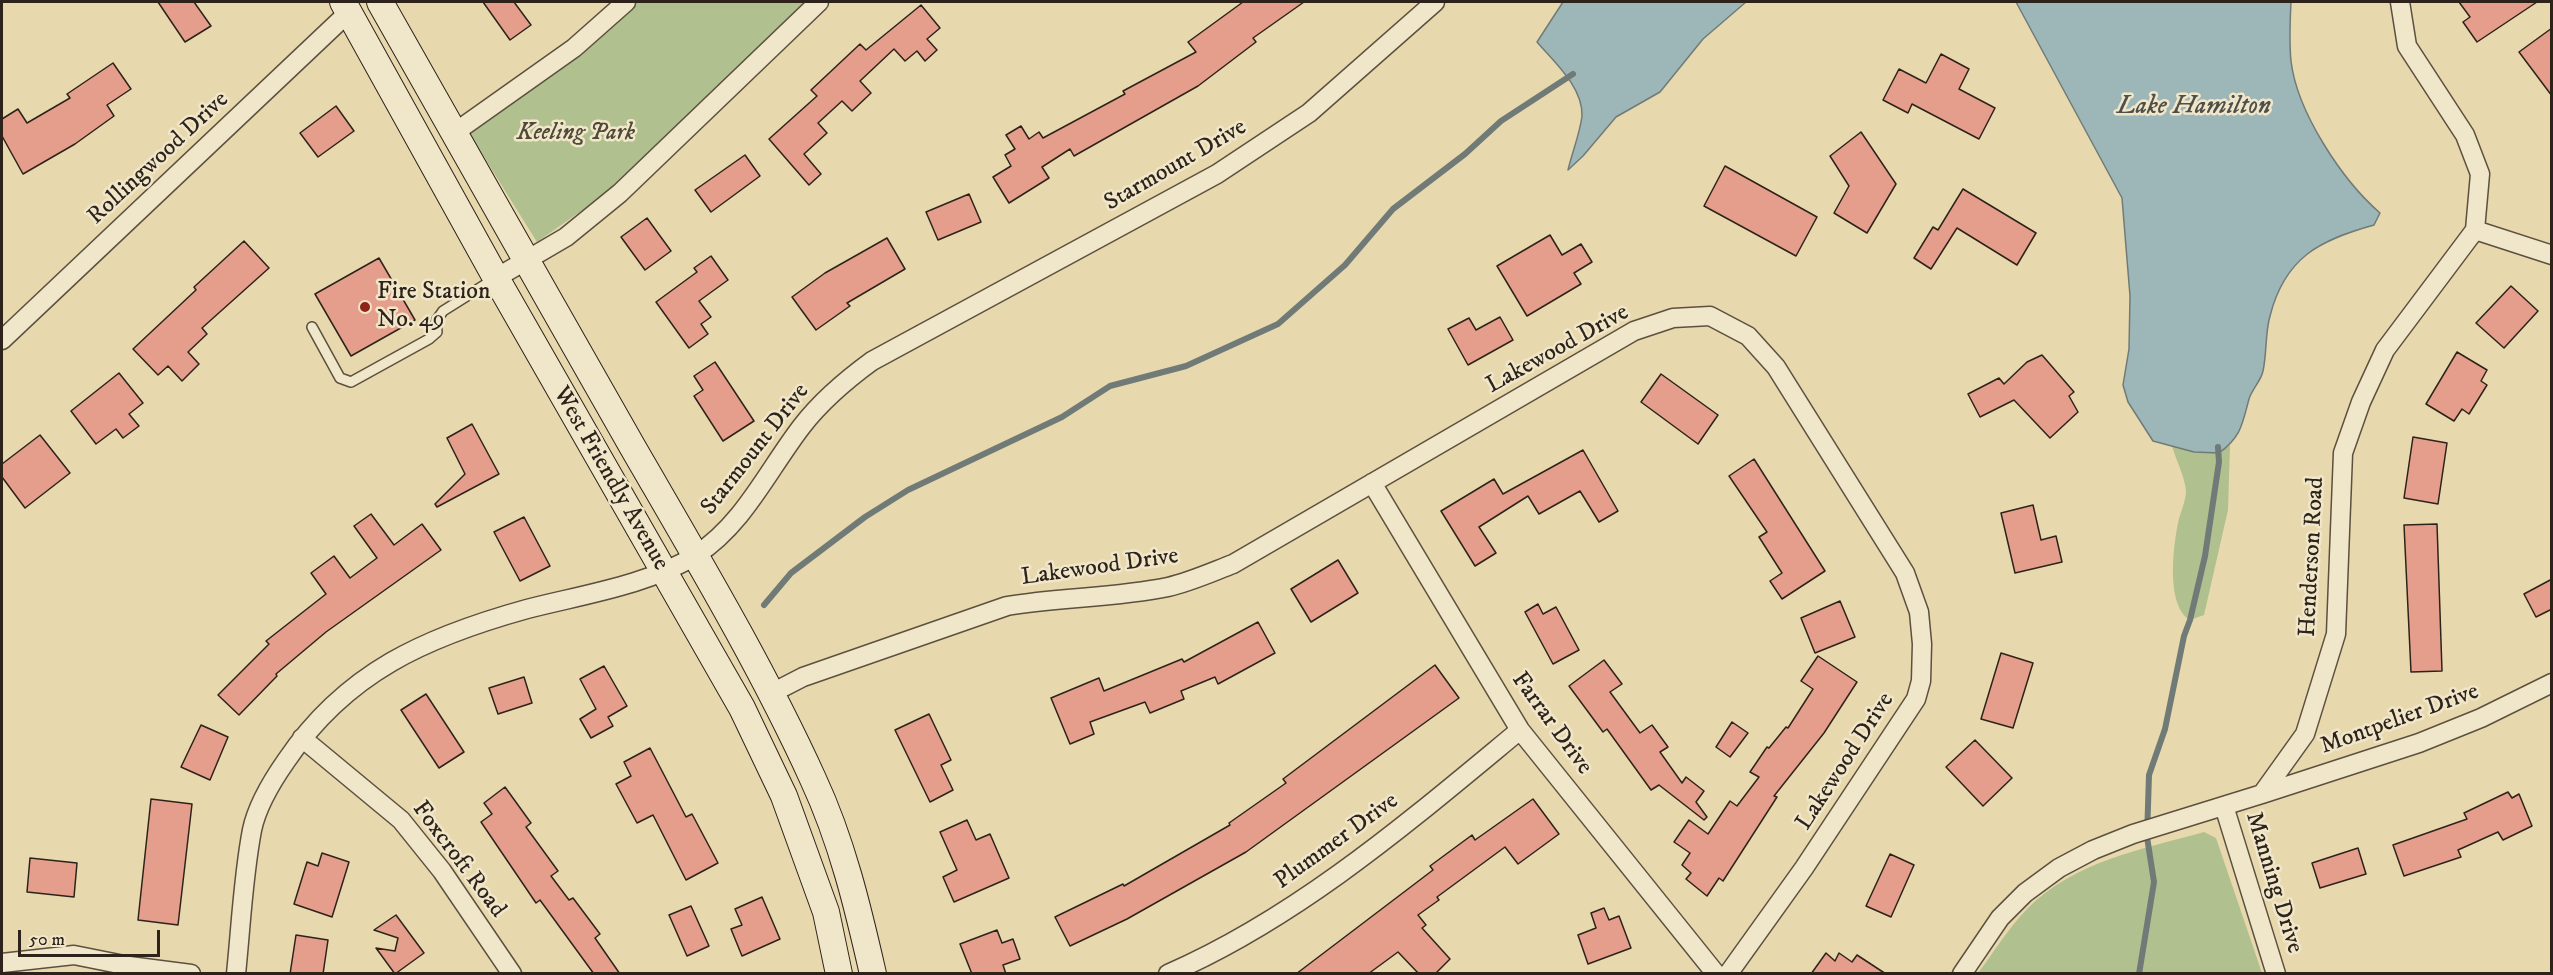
<!DOCTYPE html>
<html>
<head>
<meta charset="utf-8">
<style>
	body { margin:0 }
	#map { position:relative; width:2553px; height:975px; overflow:hidden; background:#e8d8ad; font-family:"IM FELL DW Pica",serif }
	canvas { display:block }
	.frame { position:absolute; inset:0; border:3px solid #2d231a; pointer-events:none }
	.scale { position:absolute; left:18px; top:930px; width:142px; height:27px; box-sizing:border-box; border:3px solid #2d231a; border-top:0; padding-left:8px; font-size:18px; line-height:21px; white-space:nowrap; color:#2d231a; -webkit-text-stroke:4px #f0e6ca; paint-order:stroke }
</style>
</head>
<body>
<div id="map">
<canvas width="2553" height="975"></canvas>
<div class="frame"></div>
<div class="scale">50 m</div>
</div>
<script>
const context = document.querySelector('canvas').getContext('2d');
context.lineJoin = 'round';
function fillPath(path, color) { context.fillStyle = color; context.fill(path, 'evenodd'); }
function stroke(path, color, width, dash) { context.strokeStyle = color; context.lineWidth = width; context.lineCap = dash ? 'butt' : 'round'; context.setLineDash(dash || []); context.stroke(path); }
function drawText(font, color, halo, rows, align = 'center') {
  context.font = font + ' "IM FELL DW Pica",serif'; context.lineWidth = 5; context.setLineDash([]); context.textBaseline = 'middle'; context.strokeStyle = halo; context.fillStyle = color; for (const [text, x, y, turn = 0] of rows) {
    context.save(); context.translate(x, y); context.rotate((+turn || 0) * Math.PI / 180); context.textAlign = isNaN(turn) ? turn : align; if (halo) context.strokeText(text, 0, 0); context.fillText(text, 0, 0); context.restore();
  }
}
fillPath(new Path2D(`
	M636,2h172l-190,183 -81,57 -68,-109 144,-109z
	M2230,445l-2,65 -24,105 -14,5c-24,-14 -17,-72 -12,-97 2,-10 8,-22 8,-32 -1,-14 -10,-31 -14,-45 22,6 39,12 58,-1z
	M2204,832l12,6 46,135h-284c16,-21 31,-46 50,-65 47,-47 115,-59 176,-76z`), '#b0c08e');
const water = new Path2D(`
	M1563,2h183l-43,37 -43,53 -44,25 -33,39 -15,14c4,-17 12,-37 14,-54 1,-29 -28,-54 -45,-74z
	M2016,2h275c-1,19 -2,39 0,59 6,51 51,119 89,152l-6,12c-54,15 -89,32 -104,91 -5,17 -3,37 -7,55 -2,10 -11,18 -14,28 -7,26 -8,38 -30,54l-25,-1 -41,-11 -25,-39 -5,-17 6,-36 1,-53 -8,-98z`);
fillPath(water, '#9db6b7');
stroke(water, '#707b78', 1.5);
stroke(new Path2D(`
	M764,605l27,-32 74,-56 43,-27 154,-73 48,-31 76,-20 92,-42 67,-59 48,-56 72,-55 36,-33 72,-47
	M2139,974l15,-92 -7,-45 2,-62 16,-46 19,-93 6,-16 15,-64 14,-94 -1,-15`), '#707b78', 6);
const building = new Path2D(`
	M158,2h36l17,24 -26,16z
	M483,2h31l17,23 -21,15z
	M1243,2h61l-51,36 3,4 -58,44 -124,70 -4,-7 -28,18 7,11 -40,25 -16,-26 18,-11 -6,-11 10,-6 -9,-14 15,-9 8,13 10,-7 4,6 82,-44 -2,-3 73,-39 -8,-10z
	M2459,2h78l-60,40 -14,-20 7,-5z
	M921,5l19,23 -13,11 10,11 -12,11 -8,-10 -12,10 -11,-12 -34,32 11,12 -19,18 -10,-10 -24,22 9,10 -23,21 17,20 -12,11 -40,-46 48,-43 -6,-6 49,-46 6,6z
	M2552,28v68l-33,-44z
	M1941,54l28,15 -10,20 36,19 -16,31 -67,-35 -4,9 -25,-13 16,-31 27,14z
	M113,63l18,26 -24,16 7,11 -39,28 -52,30 -21,-38v-17l16,-10 9,14 43,-25 -3,-4z
	M336,106l18,25 -36,26 -18,-24z
	M1861,132l35,52 -29,49 -33,-20 15,-27 -19,-30z
	M745,155l15,21 -49,36 -16,-22z
	M1725,166l92,51 -21,39 -92,-50z
	M1963,189l73,44 -19,32 -60,-37 -26,41 -17,-11 19,-31 5,3z
	M969,194l12,28 -43,18 -12,-28z
	M647,218l24,33 -26,19 -24,-33z
	M1550,235l12,20 19,-11 11,18 -18,11 7,11 -54,32 -30,-50z
	M887,238l18,31 -58,34 3,3 -34,24 -24,-33 33,-24z
	M244,241l25,27 -67,60 5,6 -19,18 11,12 -17,17 -14,-15 -10,9 -25,-26 63,-59 -2,-3z
	M711,256l17,24 -29,21 12,16 -10,7 7,10 -19,14 -33,-46 41,-30 -3,-4z
	M379,258l36,62 -64,36 -36,-62z
	M2511,286l27,25 -34,37 -28,-25z
	M1500,317l13,23 -45,25 -20,-36 21,-11 7,12z
	M2457,352l30,18 -6,11 6,4 -18,29 -7,-5 -8,12 -28,-17z
	M2042,355l32,37 -5,4 9,16 -28,26 -36,-38 -34,17 -12,-23 31,-16 5,6 23,-22z
	M715,362l39,59 -31,20 -29,-45 9,-6 -9,-14z
	M119,373l24,30 -14,11 10,12 -16,12 -7,-9 -20,15 -25,-33z
	M1661,374l57,41 -20,29 -57,-42z
	M472,424l27,50 -62,33 -2,-3 30,-30 -18,-36z
	M40,435l30,38 -45,35 -23,-31v-13z
	M2413,437l34,6 -9,61 -34,-6z
	M1583,450l35,61 -19,11 -19,-31 -41,23 -11,-18 -49,31 17,26 -21,13 -34,-55 53,-32 9,15z
	M1754,459l71,112 -43,28 -12,-18 12,-8 -23,-36 8,-5 -38,-56z
	M2033,505l8,35 15,-4 6,26 -47,11 -14,-60z
	M371,514l23,31 28,-21 19,26 -115,82 -50,42 1,2 -38,39 -21,-20 51,-51 -3,-3 60,-47 -15,-21 23,-17 16,22 27,-20 -23,-32z
	M524,517l26,49 -30,15 -26,-49z
	M2437,524l5,147 -31,1 -7,-147z
	M1338,560l20,33 -47,29 -20,-33z
	M2552,579v30l-16,8 -12,-23z
	M1840,601l15,36 -40,16 -14,-35z
	M1538,604l5,10 13,-7 23,43 -26,14 -28,-52z
	M1258,622l17,31 -57,31 -3,-7 -34,14 3,8 -34,14 -5,-11 -55,20 4,12 -24,10 -19,-46 48,-20 5,13 78,-32 2,3z
	M2001,653l32,10 -20,65 -32,-9z
	M1818,656l39,26 -33,51 -50,63 3,1 -54,84 -4,-3 -12,18 -21,-17 5,-6 -9,-8 8,-12 -16,-11 15,-22 19,14 22,-33 7,5 22,-29 -9,-5 17,-25 2,1 17,-21 2,1 25,-39 -12,-8z
	M1604,660l18,24 -12,8 30,41 12,-8 16,22 -8,5 22,31 4,-6 18,14 -8,11 11,15 -3,3 -45,-35 -8,5 -44,-61 -4,3 -34,-46z
	M1435,665l24,33 -213,154 -119,67 -57,27 -15,-29 68,-33 1,2 106,-61 -1,-2 57,-40 -3,-4z
	M604,666l23,40 -19,11 5,9 -22,12 -11,-19 16,-10 -16,-30z
	M524,677l8,26 -34,11 -9,-26z
	M426,694l38,58 -25,16 -38,-58z
	M929,714l22,46 -10,5 12,25 -23,12 -35,-72z
	M1732,722l16,11 -18,24 -14,-10z
	M201,725l27,12 -18,43 -29,-13z
	M1975,740l37,38 -29,28 -37,-39z
	M650,748l36,69 6,-3 26,49 -32,17 -33,-65 -16,8 -21,-39 15,-8 -7,-14z
	M505,787l26,36 -5,4 32,44 -7,5 18,24 4,-2 27,36 -5,4 25,36h-26l-54,-74 -4,3 -55,-81 11,-8 -8,-11z
	M2508,792l4,6 7,-4 13,32 -29,14 -5,-8 -40,18 3,7 -57,19 -11,-31 74,-26 -3,-6z
	M151,799l41,5 -14,121 -40,-5z
	M1533,799l26,35 -41,30 -13,-17 -68,50 2,3 -21,15 8,10 -4,3 28,31 -15,15h-16l-21,-22 -30,22h-72l137,-104 -3,-4 42,-31 3,5z
	M967,820l9,20 14,-6 19,44 -55,24 -11,-25 14,-7 -17,-38z
	M2358,848l8,26 -46,14 -8,-25z
	M322,853l27,9 -17,55 -38,-13 13,-42 11,4z
	M1890,854l24,11 -23,52 -25,-11z
	M30,858l47,5 -3,34 -47,-5z
	M762,897l18,42 -38,17 -11,-27 11,-4 -7,-16z
	M691,906l18,40 -22,10 -18,-41z
	M1604,908l5,12 10,-4 12,32 -43,16 -10,-29 18,-7 -5,-15z
	M396,915l28,38 -29,21 -19,-26 19,3 3,-13 -24,-8z
	M997,930l5,13 11,-4 7,20 -17,6 3,9h-34l-12,-30z
	M296,935l32,5 -5,34h-33z
	M1826,953l9,8 4,-8 13,9 5,-7 29,19h-75z`);
fillPath(building, '#e59e8c');
stroke(building, '#2d231a', 1.5);
const service = new Path2D(`
	M312,327l28,51 11,4 78,-43 8,-7 -1,-11 7,-10 51,-32`);
const minor = new Path2D(`
	M454,133l120,-85 52,-46
	M2475,230l77,25
	M496,278l70,-41 54,-44 199,-191
	M2,340l347,-328
	M1372,483l148,247 196,244
	M770,694l33,-17 204,-71c53,-9 108,-8 161,-19 22,-5 44,-15 65,-23l401,-233 39,-13 37,-2 38,20 28,31 129,206 14,39 3,32 -1,37 -5,18 -112,169 -76,106
	M302,738l99,82 41,51 70,103
	M2262,794l157,-51 62,-25 71,-35
	M2224,806l52,168
	M2,963l72,-8 55,11 62,8
	M236,974c5,-48 7,-97 16,-144 5,-24 20,-49 34,-69 60,-89 140,-124 241,-152 54,-14 122,-24 169,-54 48,-31 72,-85 106,-129 20,-26 44,-46 70,-65l345,-187 92,-61 126,-111
	M1168,974c131,-57 243,-154 352,-244
	M1962,974l38,-56 25,-25 34,-25 34,-18 40,-16 129,-40 43,-60 31,-100 7,-181 18,-51 24,-52 90,-120 5,-56 -15,-39 -58,-89 -7,-44`);
const secondary = new Path2D(`
	M343,2l153,276 246,430 42,88 42,116 13,62
	M380,2c83,148 168,296 252,444 63,109 129,219 181,333 29,62 45,129 60,195`);
stroke(service, '#5c503f', 12);
stroke(minor, '#5c503f', 21);
stroke(secondary, '#2d231a', 28);
stroke(service, '#f0e6ca', 9);
stroke(minor, '#f0e6ca', 18);
stroke(secondary, '#f0e6ca', 26);
for (const [x, y, r, color] of [
	[365,307,6,"#8f2418"]
]) { const dot = new Path2D(); dot.arc(x, y, r, 0, 2 * Math.PI); context.fillStyle = color; context.fill(dot); stroke(dot, '#f0e6ca', 2); }
drawText('italic 24px', '#4e4a37', '#f0e6ca', [
	["Keeling Park",576,134]
]);
drawText('24px', '#2d231a', '#f0e6ca', [
	["Rollingwood Drive",159,159,-43],
	["Starmount Drive",1176,166,-30],
	["Lakewood Drive",1558,350,-29],
	["Starmount Drive",756,450,-52],
	["West Friendly Avenue",610,479,60],
	["Henderson Road",2313,557,-87],
	["Lakewood Drive",1100,568,-8],
	["Montpelier Drive",2400,720,-20],
	["Farrar Drive",1551,724,54],
	["Lakewood Drive",1846,762,-57],
	["Plummer Drive",1337,842,-36],
	["Foxcroft Road",458,860,53],
	["Manning Drive",2273,883,73]
]);
drawText('24px', '#2d231a', '#f0e6ca', [
	["Fire Station",377,293],
	["No. 49",377,321]
], 'left');
drawText('italic 26px', '#4f4f49', '#f0e6ca', [
	["Lake Hamilton",2194,108]
]);
</script>
</body>
</html>
